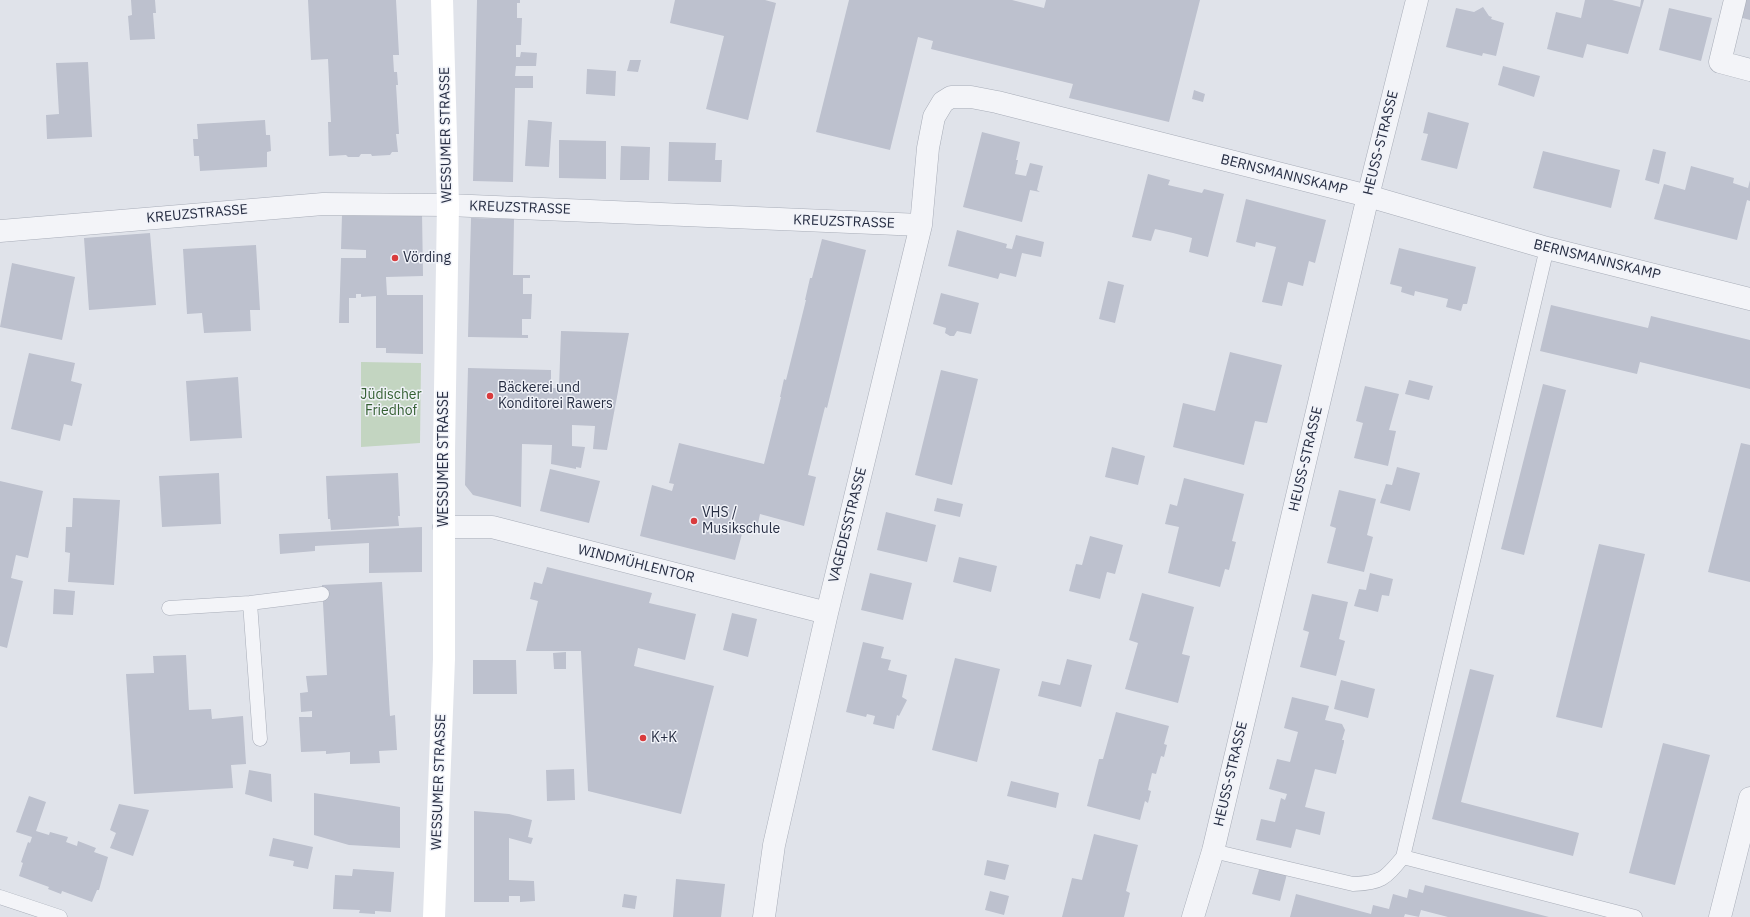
<!DOCTYPE html>
<html>
<head>
<meta charset="utf-8">
<style>
	body { margin:0 }
	canvas { display:block; background:#e0e3ea }
</style>
</head>
<body>
<canvas width="1750" height="917"></canvas>
<script>
const context = document.querySelector('canvas').getContext('2d');
context.lineJoin = 'round';
function fillPath(path, color) { context.fillStyle = color; context.fill(path, 'evenodd'); }
function stroke(path, color, width, dash) { context.strokeStyle = color; context.lineWidth = width; context.lineCap = dash ? 'butt' : 'round'; context.setLineDash(dash || []); context.stroke(path); }
function drawText(font, color, halo, rows, align = 'center') {
  context.font = font + ' "IBM Plex Sans",sans-serif'; context.lineWidth = 3; context.setLineDash([]); context.textBaseline = 'middle'; context.strokeStyle = halo; context.fillStyle = color; for (const [text, x, y, turn = 0] of rows) {
    context.save(); context.translate(x, y); context.rotate((+turn || 0) * Math.PI / 180); context.textAlign = isNaN(turn) ? turn : align; if (halo) context.strokeText(text, 0, 0); context.fillText(text, 0, 0); context.restore();
  }
}
fillPath(new Path2D(`
	M361,362l60,1 -1,80 -59,4z`), '#c3d5c1');
fillPath(new Path2D(`
	M131,0h24l1,13h-3l2,26 -25,1 -2,-24 4,-1z
	M308,0h88l3,55h-6l1,17h3l1,13h-2l3,49h-3l2,18h-6l-2,3 -18,1 -1,-2h-10l-2,3h-11l-2,-2 -17,1 -1,-34h3l-3,-63 -17,1z
	M477,0h43v3h-3v15h5l-1,27h-5v12h4l1,-5 16,1 -1,13h-20l-1,10h18v12h-18l-2,94 -40,-1z
	M675,0h90l11,3 -28,117 -42,-11 18,-73 -54,-13z
	M849,0h163l32,8 2,-8h154l-31,122 -100,-24 4,-14 -142,-35 2,-8 -15,-4 -28,113 -74,-18z
	M1585,0h27l28,7 1,-7h3l-16,54 -41,-10 -4,14 -36,-9 9,-37 25,6z
	M1744,0h6v20l-11,-3z
	M1483,7l6,9 3,1 -1,2 13,4 -8,33 -13,-3 -1,3 -36,-9 10,-39 18,4z
	M1669,8l43,10 -11,43 -42,-11z
	M630,60h11l-3,12 -11,-1z
	M88,62l4,75 -45,2 -1,-24 13,-1 -3,-51z
	M1503,66l37,10 -6,21 -36,-12z
	M587,69l29,2 -1,25 -29,-2z
	M1194,90l11,4 -2,8 -11,-3z
	M1428,112l41,11 -12,46 -36,-9 7,-26 -5,-1z
	M265,120l1,15h4l1,16 -4,1v15l-67,4 -1,-15h-5l-1,-17h5l-1,-15z
	M528,120l24,2 -3,45 -24,-1z
	M982,132l38,10 -4,18h2l-3,14 11,2 4,-13 13,3 -6,24 3,2 -10,-2 -8,32 -59,-15z
	M559,140l47,1v38l-47,-1z
	M669,142l47,1 -1,17h7l-1,22 -53,-1z
	M621,146l29,1 -1,33h-29z
	M1653,149l13,3 -7,32 -14,-4z
	M1543,151l77,19 -9,38 -78,-20z
	M1691,166l43,12 -1,5 15,5 2,-8v21l-3,-1 -10,40 -83,-21 10,-35 21,6z
	M1148,174l22,6 -2,5 34,8 2,-4 20,5 -16,63 -19,-5 3,-14 -19,-5 -18,-4 -4,12 -19,-4z
	M1246,199l80,21 -11,43 -6,-2 -6,25 -15,-4 -6,24 -20,-4 14,-55 -20,-5 -1,5 -19,-5z
	M422,212l1,64 -37,1 1,18h36v59l-37,-1v-5h-10v-52l-15,1v-3h-5v4h-7v25h-10l2,-65h25v-8l-25,-1 1,-35z
	M471,218l43,1 -1,56h17v3h-7v16h9l-1,25h-9v16h6v3l-60,-1z
	M957,230l50,14 -1,4 6,1 4,-14 28,7 -3,15 -19,-4 -6,24 -16,-4 -2,6 -50,-13z
	M150,233l6,72 -67,5 -5,-72z
	M822,239l44,11 -39,158 -2,-1 -17,68 8,2 -12,49 -44,-12 -4,19 -13,-3 -8,30 -95,-24 12,-51 20,6 2,-7 -5,-1 10,-40 85,21 17,-67h-1l4,-18 2,1 20,-80h-1l5,-22h2z
	M256,245l4,65h-10l1,21 -47,2 -2,-20 -15,1 -4,-65z
	M1399,248l77,19 -9,37h-4l-2,7 -15,-4 2,-8 -33,-8 -1,5 -13,-4 1,-5 -12,-3z
	M12,263l63,14 -13,63 -62,-13z
	M1108,281l16,4 -9,38 -16,-4z
	M941,293l38,10 -8,31 -14,-3 -3,5h-4l-5,-3 1,-5 -13,-4z
	M1551,305l97,23 3,-12 99,24v49l-110,-27 -3,12 -97,-23z
	M561,331l68,2 -22,117 -14,-1 2,-23 -23,-1v21l13,1 -4,21 -5,-1v2l-25,-5 1,-19 -30,-1 -1,63 -48,-12 -8,-10 3,-117 83,2v18h8z
	M1230,352l52,13 -15,58 -12,-2 -11,44 -71,-18 10,-44 32,8z
	M29,353l46,10 -4,18 11,3 -10,42 -8,-2 -4,17 -49,-12z
	M941,370l37,9 -26,106 -37,-10z
	M238,377l4,61 -52,3 -4,-60z
	M1409,380l24,6 -4,14 -24,-6z
	M1543,384l23,6 -42,165 -23,-6z
	M1365,386l34,8 -10,36 7,1 -8,35 -34,-8 9,-35 -7,-2z
	M1741,443l9,2v137l-42,-10z
	M1112,447l33,9 -7,29 -33,-8z
	M1397,467l23,6 -10,38 -30,-8 6,-19 6,1z
	M550,469l50,12 -11,42 -49,-12z
	M219,473l2,51 -59,3 -3,-51z
	M398,473l2,43h-2l1,10 -68,4 -1,-11h-2l-2,-43z
	M1184,478l60,16 -12,47 4,1 -7,28 -4,-1 -5,18 -52,-14 11,-46 -14,-3 5,-20 7,2z
	M0,481l43,10 -15,67 -12,-3 -5,23 12,3 -16,67 -7,-2z
	M1339,490l37,9 -9,36 6,2 -9,35 -37,-9 9,-35 -6,-2z
	M73,498l47,2 -6,85 -46,-3 2,-29 -5,-1 1,-25h6z
	M937,498l26,6 -3,13 -26,-6z
	M886,512l50,13 -9,37 -50,-12z
	M422,527v45l-53,1v-30l-54,3v5l-35,3 -1,-20z
	M1090,536l33,9 -8,29 -8,-2 -7,27 -31,-8 7,-27 6,1z
	M1599,544l46,10 -43,174 -46,-11z
	M959,557l38,9 -6,26 -38,-10z
	M547,567l105,26 -3,10 47,11 -11,46 -47,-12 -4,18 80,20 -33,128 -93,-23 -7,-140h-55l12,-50 -8,-2 4,-17 8,2z
	M870,573l42,10 -9,37 -42,-10z
	M1370,573l23,6 -4,17 -7,-1 -4,17 -24,-6 5,-17 7,1z
	M382,582l8,134 5,-1 2,35 -18,1 1,12 -30,1v-12l-24,2v-3l-25,1 -2,-35h13v-6l-11,1 -1,-19 8,-1 -2,-16 21,-1 -5,-90z
	M54,589l21,2 -2,24 -20,-1z
	M1142,593l52,14 -12,47 8,2 -12,47 -53,-14 13,-46 -9,-3z
	M1312,594l36,8 -9,37 6,2 -9,35 -36,-9 9,-35 -6,-2z
	M732,613l25,6 -9,38 -25,-7z
	M863,642l21,5 -3,11 10,2 -3,10 19,5 -5,22 5,3 -8,16 -2,-1 -3,14 -21,-5 2,-8 -8,-2 -1,3 -20,-5z
	M566,652v17h-12l-1,-16z
	M186,655l3,55 22,-1 1,10 31,-3 3,48 -15,1 2,23 -99,6 -8,-120 28,-1 -1,-17z
	M955,658l45,11 -23,93 -45,-12z
	M1067,659l25,6 -11,42 -43,-11 4,-15 18,4z
	M473,660h43l1,34h-44z
	M1470,669l24,6 -33,127 118,31 -6,23 -141,-37z
	M1341,680l34,9 -7,29 -34,-9z
	M1292,697l37,9 -4,14 17,4 3,6 -3,10h2v2l-8,32 -21,-5 -10,38 20,5 -5,23 -24,-6 -5,19 -35,-8 5,-21 14,3 6,-24 4,2 2,-6 -18,-5 8,-30 13,3 8,-30 -14,-4z
	M1116,712l53,14 -5,18 3,1 -3,12 -3,-1 -5,18 -4,-1 -4,17 3,1 -3,12 -3,-2 -5,19 -53,-14 12,-47h4z
	M1663,743l47,12 -35,130 -46,-12z
	M574,769l1,31 -28,1 -1,-31z
	M249,770l22,4 1,28 -27,-8z
	M1011,781l48,12 -3,15 -49,-12z
	M314,793l86,14v41l-51,-3 -35,-10z
	M29,796l17,6 -10,29 13,4 1,-3 18,5 -2,5 11,4 1,-5 18,7 -2,4 14,5 -9,33h-2l-5,12 -30,-11 -1,3 -13,-5 1,-2 -30,-11 4,-13 -2,-1 7,-20 2,1 2,-6 -16,-5z
	M119,804l30,6 -16,46 -23,-8 6,-15 -6,-3z
	M474,811l35,3 23,6 -4,17 5,1 -2,6 -22,-6v42l25,1 1,20 -15,1v-6h-11v6h-35z
	M1094,834l44,11 -12,46 4,2 -6,24h-62l10,-39 10,2z
	M273,838l40,9 -5,22 -15,-3 1,-5 -25,-5z
	M987,860l22,5 -4,15 -21,-5z
	M1261,863l27,7 -8,31 -28,-7z
	M353,869l41,3 -3,40 -16,-1v3l-16,-1 1,-3 -27,-1 2,-34 17,1z
	M676,879l49,5 -4,33h-48z
	M1425,885l124,32h-101l-27,-7 -2,7 -14,-3 -1,3h-114l6,-23 75,20 2,-9 16,4 4,-15 14,4 2,-9 14,4z
	M990,891l19,5 -5,19 -19,-5z
	M624,894l13,2 -2,13 -13,-2z`), '#bdc1ce');
const lane = new Path2D(`
	M250,603l10,136
	M169,608l81,-5 72,-9
	M1213,851l140,33c28,-1 32,-5 50,-27l144,-609
	M1403,857l232,60
	M0,897l60,20`);
const street = new Path2D(`
	M1735,0l-15,62 30,8
	M0,231l323,-27 125,1 473,20
	M444,527h48l335,86
	M764,917l10,-72 53,-232 94,-388 7,-77 6,-31 9,-15 8,-5h20l26,5 371,94 179,52 203,51
	M1193,917l20,-66 155,-655 49,-196
	M1720,917l30,-119`);
stroke(lane, '#a8adb8', 15);
stroke(street, '#a8adb8', 23);
stroke(lane, '#f3f4f8', 14);
stroke(street, '#f3f4f8', 22);
stroke(new Path2D(`
	M434,917l10,-258v-209l4,-245 -6,-205`), '#fff', 22);
for (const [x, y, r, color] of [
	[395,258,4,"#d93b3d"],
	[490,396,4,"#d93b3d"],
	[694,521,4,"#d93b3d"],
	[643,738,4,"#d93b3d"]
]) { const dot = new Path2D(); dot.arc(x, y, r, 0, 2 * Math.PI); context.fillStyle = color; context.fill(dot); stroke(dot, '#f0f2f8', 1.5); }
drawText('14px', '#272e43', '#f0f2f8', [
	["WESSUMER STRASSE",446,135,-91],
	["HEUSS-STRASSE",1381,143,-76],
	["BERNSMANNSKAMP",1284,175,14],
	["KREUZSTRASSE",520,208,2],
	["KREUZSTRASSE",197,214,-5],
	["KREUZSTRASSE",844,222,2],
	["BERNSMANNSKAMP",1597,260,14],
	["WESSUMER STRASSE",444,459,-90],
	["HEUSS-STRASSE",1306,459,-77],
	["VAGEDESSTRASSE",848,525,-76],
	["WINDMÜHLENTOR",636,564,14],
	["HEUSS-STRASSE",1231,774,-77],
	["WESSUMER STRASSE",439,782,-88]
]);
drawText('14px', '#272e43', '#f0f2f8', [
	["Vörding",403,258],
	["Bäckerei und",498,388],
	["Konditorei Rawers",498,404],
	["VHS /",702,513],
	["Musikschule",702,529],
	["K+K",651,738]
], 'left');
drawText('14px', '#356033', '#f0f2f8', [
	["Jüdischer",391,395],
	["Friedhof",391,411]
]);
</script>
</body>
</html>
